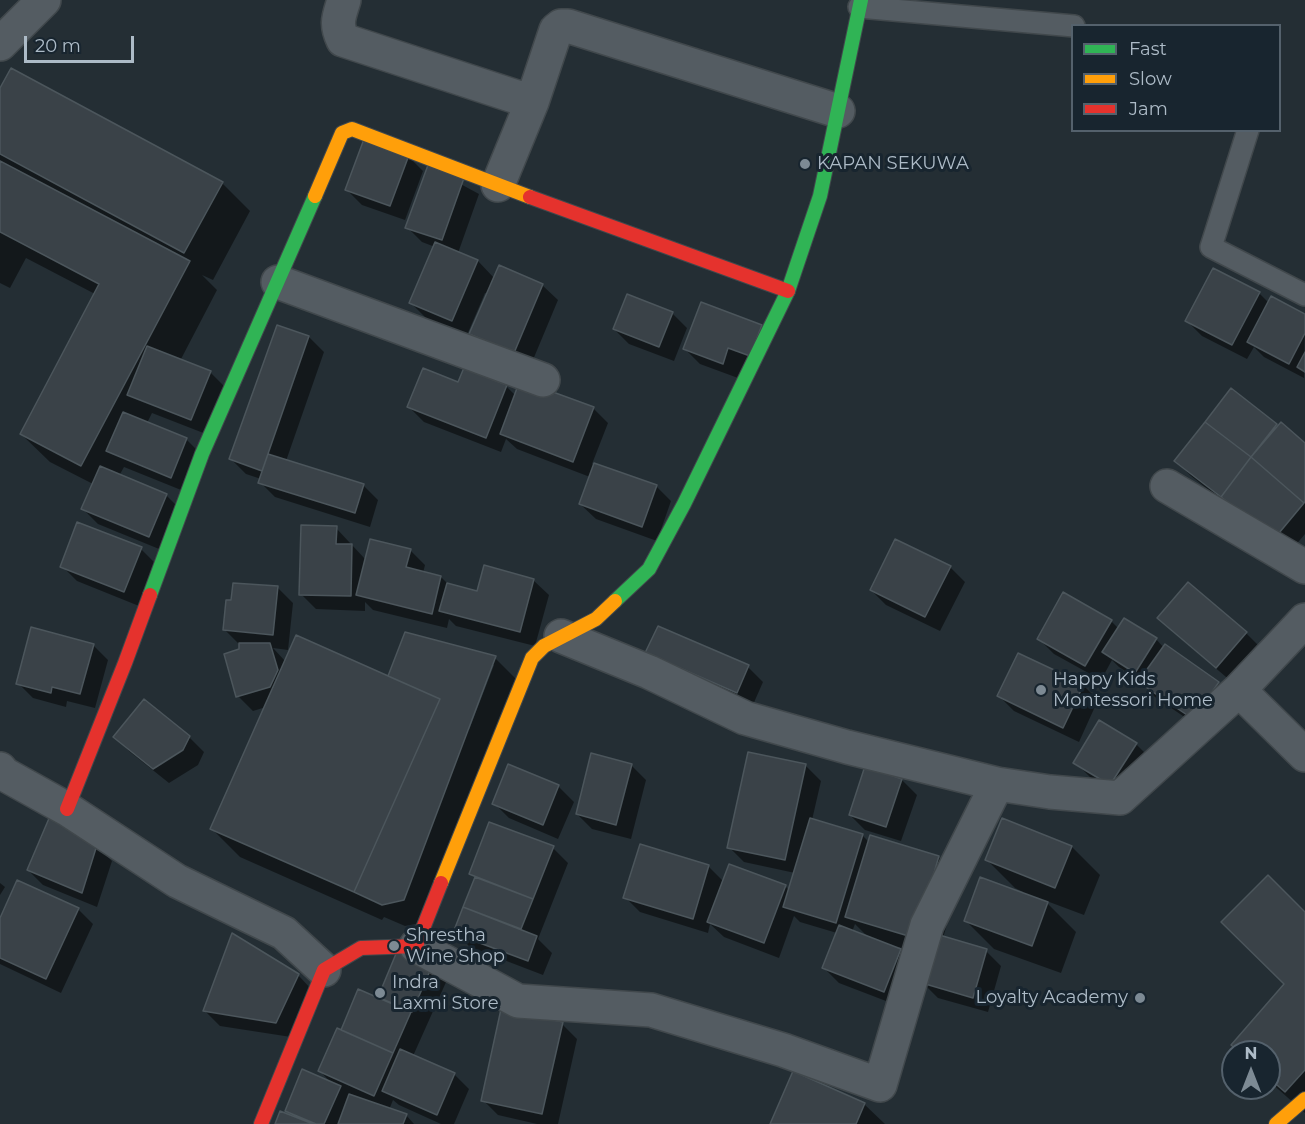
<!DOCTYPE html>
<html>
<head>
<meta charset="utf-8">
<style>
	body { margin:0 }
	#map { position:relative; width:1305px; height:1124px; overflow:hidden; background:#242e34; font-family:Montserrat,sans-serif }
	canvas { display:block }
	.legend { position:absolute; left:1071px; top:24px; width:210px; height:108px; box-sizing:border-box; background:#18252f; border:2px solid #54616c; margin:0; padding:8px 10px; list-style:none; font-size:18px; color:#adbbc7 }
	.legend li { display:flex; align-items:center; gap:12px; height:30px }
	.legend b { width:30px; border:2px solid #54616c }
	.north { position:absolute; left:1221px; top:1040px; width:60px; height:60px; box-sizing:border-box; background:#18252f; border:2px solid #54616c; border-radius:50%; rotate:0deg; font-size:16px; font-weight:700; line-height:24px; text-align:center; color:#adbbc7 }
	.north::after { content:''; display:block; margin:auto; width:21px; height:27px; background:#7d8a94; clip-path:polygon(50% 0,100% 100%,50% 72%,0 100%) }
	.scale { position:absolute; left:24px; top:36px; width:110px; height:27px; box-sizing:border-box; border:3px solid #adbbc7; border-top:0; padding-left:8px; font-size:18px; line-height:21px; white-space:nowrap; color:#adbbc7; -webkit-text-stroke:4px #18252f; paint-order:stroke }
</style>
</head>
<body>
<div id="map">
<canvas width="1305" height="1124"></canvas>
<ul class="legend">
<li><b style="height:8px;background:#30b455"></b>Fast</li>
<li><b style="height:8px;background:#ff9f0a"></b>Slow</li>
<li><b style="height:8px;background:#e5322d"></b>Jam</li>
</ul>
<div class="north">N</div>
<div class="scale">20 m</div>
</div>
<script>
const context = document.querySelector('canvas').getContext('2d');
context.lineJoin = 'round';
function fillPath(path, color) { context.fillStyle = color; context.fill(path, 'evenodd'); }
function stroke(path, color, width, dash) { context.strokeStyle = color; context.lineWidth = width; context.lineCap = dash ? 'butt' : 'round'; context.setLineDash(dash || []); context.stroke(path); }
function drawText(font, color, halo, rows, align = 'center') {
  context.font = font + ' Montserrat,sans-serif'; context.lineWidth = 6; context.setLineDash([]); context.textBaseline = 'middle'; context.strokeStyle = halo; context.fillStyle = color; for (const [text, x, y, turn = 0] of rows) {
    context.save(); context.translate(x, y); context.rotate((+turn || 0) * Math.PI / 180); context.textAlign = isNaN(turn) ? turn : align; if (halo) context.strokeText(text, 0, 0); context.fillText(text, 0, 0); context.restore();
  }
}
fillPath(new Path2D(`
	M0,91l222,92 28,28 -37,69 -11,-5 15,15 -37,71 30,11 15,15 -19,47 -54,-21 -5,10 39,16 15,15 -15,38 -62,-25 -5,9 47,19 15,15 -17,41 -66,-27 -15,-15 10,-25 -43,-22 -29,-28 74,-140 -69,-36 -16,30 -10,-5z
	M408,156l15,15 -18,49 -43,-15 -15,-15z
	M429,167l50,27 -21,59 20,8 17,18 47,6 16,15 -28,67 -44,-18 -15,-15 17,-40 -3,-1 -18,42 -41,-17 -15,-15 24,-56 -13,-5 -15,-15z
	M1259,293l10,10 36,13 -1,62 -40,-21 -10,-10 -7,12 -45,-23 -15,-15z
	M672,313l15,15 -13,33 -45,-17 -15,-15z
	M761,326l-23,52 -38,-14 -15,-15z
	M309,337l15,15 -38,109 77,24 15,15 -8,27 -95,-30 -15,-15 1,-3 -15,-5 -15,-15z
	M469,360l38,24 -1,2 10,10 77,12 15,15 -16,41 64,22 15,15 -14,40 -61,-22 -16,-15 10,-27 -73,-28 -11,-10 -5,13 -77,-30 -15,-15 50,-23z
	M1276,425l29,20v89l-16,19 -98,-77 -15,-15z
	M336,528l30,32 44,-10 15,15 -2,8 18,4 8,8 29,7 55,-12 16,15 -14,51 -79,-20 -7,-7 -2,9 -74,-18 -8,-8v9l-49,-2 -15,-15z
	M141,549l15,15 -17,42 -62,-25 -15,-15z
	M950,567l15,15 -25,49 -54,-26 -15,-15z
	M278,588l15,15 -5,47 -15,-2 13,14 109,18 100,-22 22,22 -91,242 -21,4 -21,-9 -2,3 -142,-63 -28,-28 54,-122 -13,4 -15,-15 3,-46 -1,-5 -15,-15zM491,664l3,1 -25,65 -2,-2z
	M1159,618l87,15 15,15 -29,34 -58,-49z
	M1111,621l8,8 37,10 8,9 54,35 15,15 -25,35 -53,-36 -15,-15 1,-1 -22,-14 -7,-7 -11,20 -47,-26 -15,-15z
	M93,645l15,15 -13,48 -28,-7 -1,6 -33,-9 -15,-15z
	M647,653l101,14 15,15 -11,25z
	M1019,655l64,30 15,15 -19,42 -65,-31 -15,-15z
	M115,737h74l15,15 -6,13 -29,18 -39,-31z
	M1136,744l15,15 -25,40 -36,-22 -15,-15z
	M631,765l15,15 -15,59 -39,-10 -15,-15z
	M509,766l50,21 15,15 -16,37 -49,-21 -15,-15z
	M806,766l15,15 -9,39 50,15 7,7 69,15 22,23 -17,58 43,13 15,15 -13,46 -50,-14 -15,-15 8,-26 -33,-10 17,18 -16,41 -60,-23 -15,-15 13,-35 -37,-11 -6,-6 -15,42 -55,-21 -14,-13 -2,9 -68,-21 -15,-15 83,-31 16,16 61,4 5,5 5,-18 -51,-11 -15,-15zM855,924l13,13 -16,-5z
	M902,780l15,15 -16,46 -36,-11 -15,-15z
	M1002,820l70,27 28,28 -16,40 -40,-15 32,32 -15,41 -67,-24 -29,-29 57,-26 1,-2 -8,-4 -28,-28z
	M96,846l16,15 -15,46 -54,-22 -15,-15z
	M553,848l15,15 -30,76 14,14 -9,22 -73,-28 -15,-15 21,-54 -5,-4z
	M0,883l5,4 -5,8z
	M78,909l15,15 -32,69 -61,-29v-43z
	M1305,914v199l-36,-32v-29h-29l46,-67z
	M399,951l48,29 -34,76 41,18 15,15 -15,35h-13l-42,-19 -6,-5 -4,10 17,5 8,9h-137l18,-6 -9,-8 46,-26 -12,-13 21,-39 37,-33z
	M298,975l15,16 -22,46 -71,-11 -15,-15z
	M562,1024l15,15 -19,85h-21l-39,-9 -15,-15z
	M864,1104l21,20h-113z`), '#0007');
const building = new Path2D(`
	M11,68l212,114 -39,71 -184,-99v-66z
	M364,139l45,16 -19,51 -45,-16z
	M0,161l190,100 -109,205 -61,-32 79,-150 -99,-52z
	M428,165l36,13 -22,62 -37,-12z
	M435,242l43,18 -26,61 -43,-18z
	M499,265l44,19 -29,69 -45,-19z
	M1213,268l47,24 -28,53 -47,-24z
	M627,294l46,18 -14,35 -46,-18z
	M1271,296l34,18v19l-16,31 -42,-22z
	M701,302l61,23 -12,31 -22,-8 -5,16 -40,-15z
	M277,325l32,11 -47,135 -33,-12z
	M147,346l64,25 -20,49 -64,-25z
	M1305,352v20l-8,-5z
	M468,358l25,9 -4,11 18,7 -21,53 -79,-31 16,-39 35,14z
	M520,380l74,27 -21,55 -73,-28z
	M1231,388l46,36 -26,33 -46,-35z
	M123,412l64,26 -16,40 -65,-27z
	M1205,422l46,35 -30,40 -47,-36z
	M1281,422l24,21v58l-1,2 -53,-46z
	M268,454l96,30 -9,29 -97,-30z
	M1251,457l53,46 -30,36 -53,-42z
	M594,463l63,22 -15,42 -63,-23z
	M100,466l67,28 -18,43 -68,-28z
	M77,522l65,25 -18,45 -64,-25z
	M301,525l36,1 -1,18h16l-1,52 -52,-1z
	M370,539l41,10 -5,18 35,9 -9,38 -76,-19z
	M895,539l56,27 -26,51 -55,-27z
	M484,565l50,14 -14,53 -81,-21 8,-28 30,8z
	M1188,582l59,50 -31,36 -59,-50z
	M233,583l45,3 -5,49 -50,-5 3,-30h5z
	M1063,592l49,28 -27,46 -48,-27z
	M1124,618l33,20 -22,35 -33,-21z
	M658,626l91,39 -12,28 -92,-40z
	M31,627l63,17 -14,50 -28,-7 -1,6 -35,-9z
	M405,632l91,24 -92,244 -22,5 -28,-13 86,-193 -52,-23z
	M296,635l144,64 -86,193 -144,-63z
	M239,643h31l8,27 -8,17 -34,10 -12,-43 15,-5z
	M1165,644l54,38 -26,37 -55,-37z
	M1018,653l66,31 -21,44 -66,-32z
	M144,699l46,37 -7,14 -30,19 -40,-32z
	M1099,720l38,23 -27,42 -37,-22z
	M748,752l58,12 -21,96 -58,-12z
	M591,753l41,11 -16,61 -40,-11z
	M508,764l51,21 -16,40 -51,-21z
	M865,766l37,13 -16,48 -37,-12z
	M50,816l47,29 -15,48 -55,-23z
	M810,818l53,16 -27,89 -53,-16z
	M1002,818l70,28 -17,42 -70,-28z
	M489,822l65,24 -21,53 -64,-25z
	M870,835l69,21 -24,82 -70,-21z
	M640,844l69,21 -16,54 -70,-21z
	M729,864l57,21 -22,58 -57,-21z
	M1268,875l37,37v158l-20,22 -16,-14v-26h-30l-8,-7 53,-61 -63,-62z
	M475,877l58,22 -12,30 -58,-22z
	M980,877l68,25 -16,44 -68,-25z
	M17,880l62,28 -33,71 -46,-21v-40z
	M463,907l74,29 -9,25 -75,-28z
	M839,925l62,24 -17,43 -62,-24z
	M232,933l67,41 -23,49 -73,-12z
	M936,934l51,15 -14,49 -51,-15z
	M398,949l35,15 -21,48 -34,-15z
	M358,989l53,23 -18,41 -52,-23z
	M501,1009l62,13 -21,92 -61,-13z
	M337,1028l56,25 -19,43 -56,-25z
	M400,1049l55,24 -18,42 -55,-24z
	M302,1069l39,17 -17,38h-8l-31,-13z
	M793,1071l72,32 -9,21h-86z
	M349,1094l58,20 -4,10h-65z
	M280,1111l33,13h-38z`);
fillPath(building, '#3a4248');
stroke(building, '#4c565c', 1.5);
const lane = new Path2D(`
	M859,7l215,19
	M1248,130l-37,117 94,48`);
const street = new Path2D(`
	M344,0c-5,17 -9,23 -1,40l189,62
	M0,44l44,-44
	M498,185l34,-83 24,-72 5,-4h7l270,85
	M278,282l265,98
	M1167,486l138,81
	M561,636l88,36 96,46 102,29 150,37 53,8 70,6 119,-108 66,-70
	M1239,690l66,65
	M0,769l4,5 63,35 110,72 107,52 40,37
	M416,946l102,55 133,9 132,40 97,35 47,-160 70,-141`);
const fast = new Path2D(`
	M150,595l52,-141 113,-258
	M615,601l34,-32 35,-65 104,-213 32,-95 41,-196`);
const slow = new Path2D(`
	M315,196l27,-63 10,-4 178,68
	M441,883l91,-225 12,-12 52,-27 19,-18
	M1276,1124l29,-25`);
const jam = new Path2D(`
	M530,197l258,94
	M67,809l58,-146 25,-68
	M261,1124l63,-154 37,-22 55,-2 25,-63`);
stroke(lane, '#41484c', 24);
stroke(street, '#41484c', 36);
stroke(fast, '#41484c', 16);
stroke(slow, '#41484c', 16);
stroke(jam, '#41484c', 16);
stroke(lane, '#545c62', 21);
stroke(street, '#545c62', 33);
stroke(fast, '#30b455', 14);
stroke(slow, '#ff9f0a', 14);
stroke(jam, '#e5322d', 14);
for (const [x, y, r, color] of [
	[805,164,6,"#7d8a94"],
	[1041,690,6,"#7d8a94"],
	[394,946,6,"#7d8a94"],
	[380,993,6,"#7d8a94"],
	[1140,998,6,"#7d8a94"]
]) { const dot = new Path2D(); dot.arc(x, y, r, 0, 2 * Math.PI); context.fillStyle = color; context.fill(dot); stroke(dot, '#18252f', 2); }
drawText('18px', '#adbbc7', '#18252f', [
	["KAPAN SEKUWA",817,164],
	["Happy Kids",1053,680],
	["Montessori Home",1053,701],
	["Shrestha",406,936],
	["Wine Shop",406,957],
	["Indra",392,983],
	["Laxmi Store",392,1004],
	["Loyalty Academy",1128,998,"right"]
], 'left');
</script>
</body>
</html>
